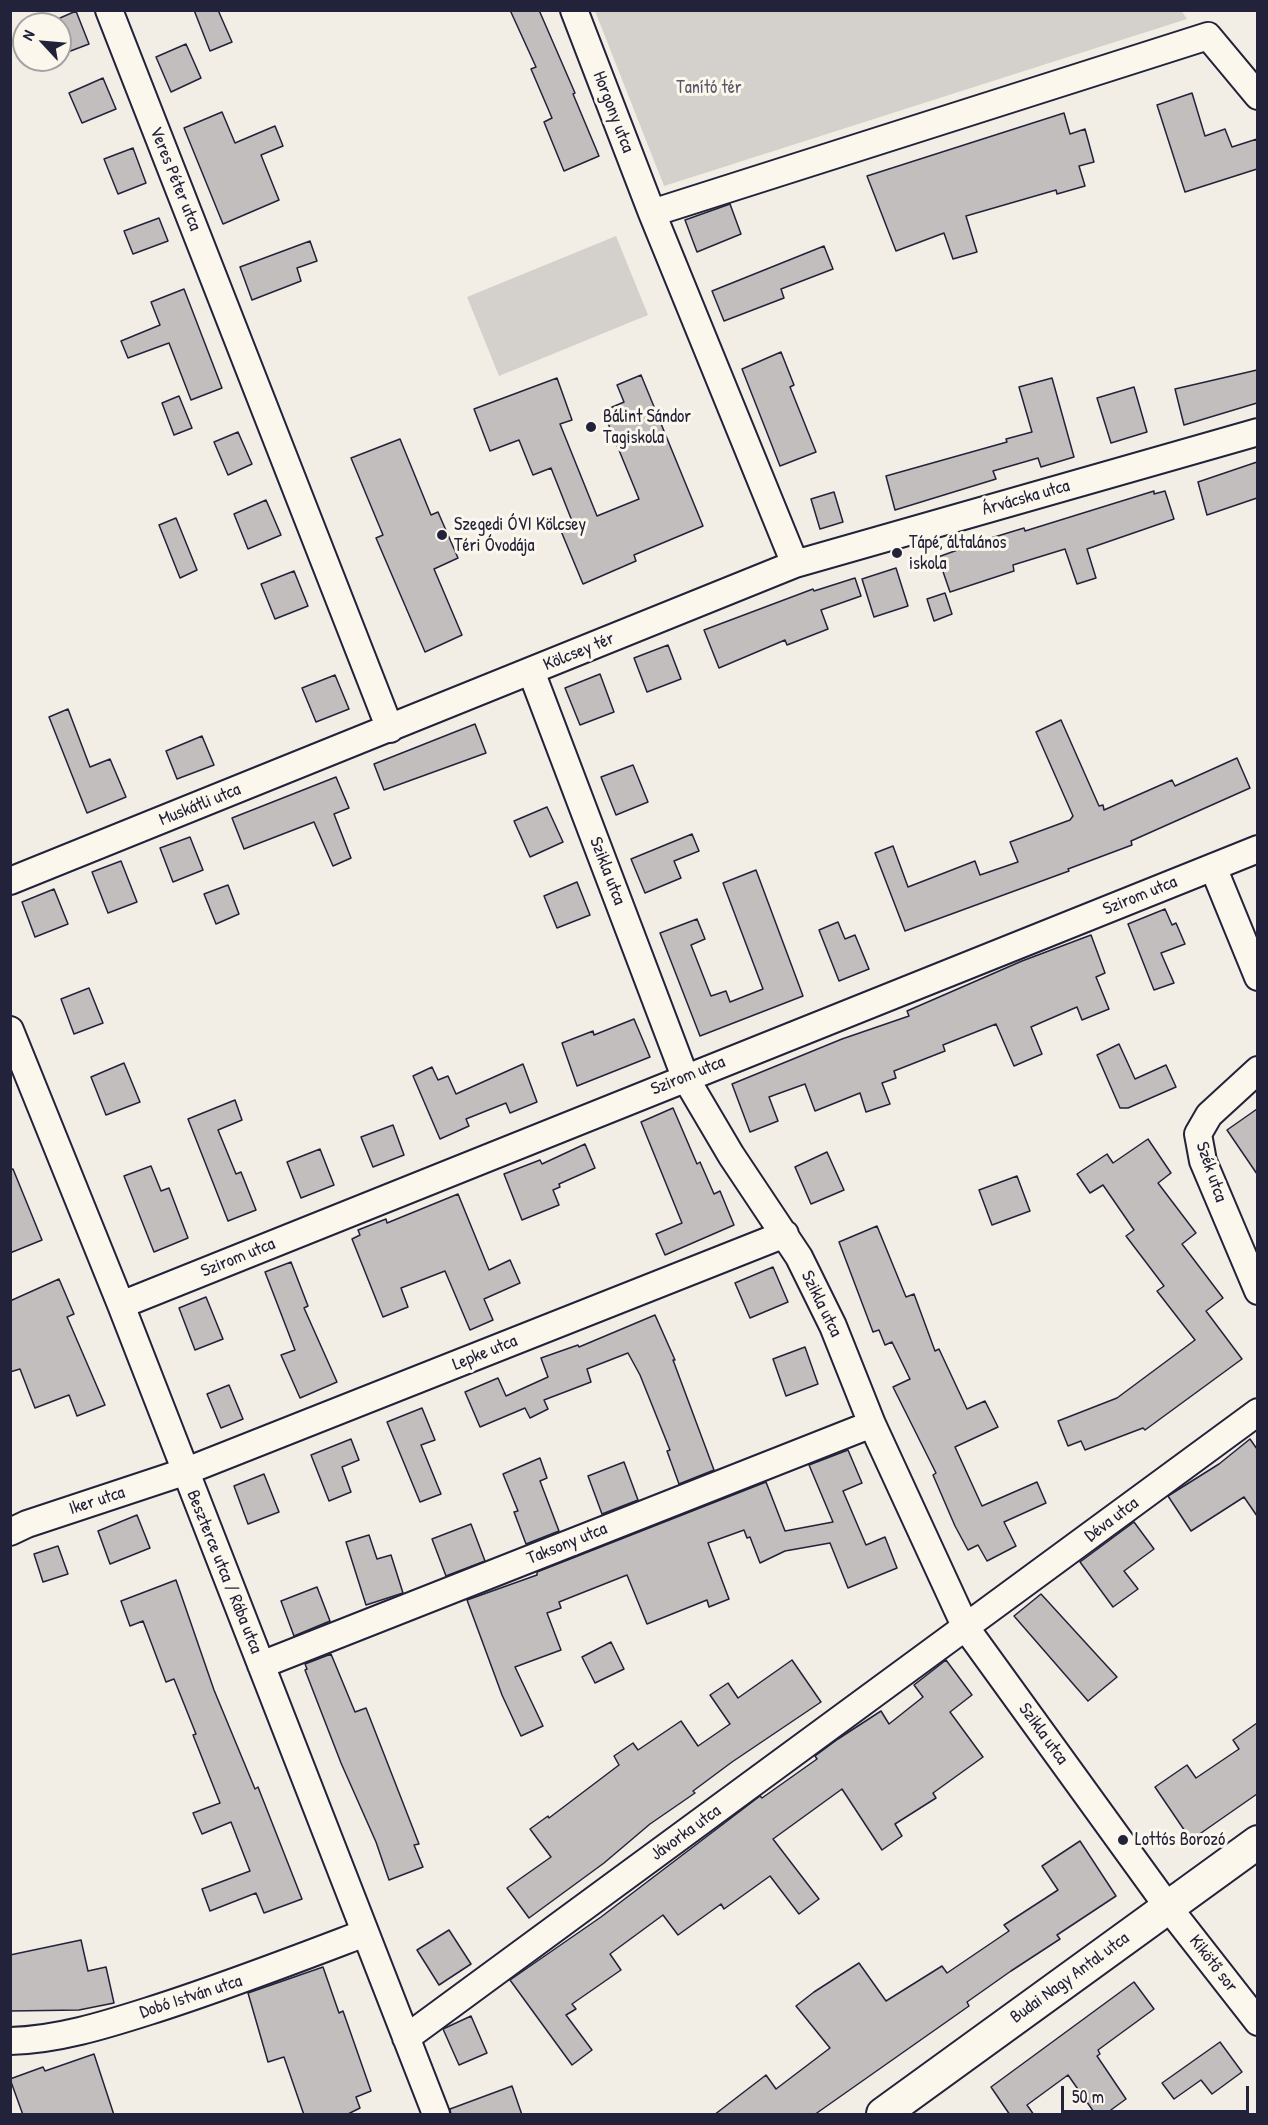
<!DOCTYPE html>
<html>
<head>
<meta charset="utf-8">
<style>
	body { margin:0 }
	#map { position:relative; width:1268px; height:2125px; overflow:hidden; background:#f2eee5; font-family:"Patrick Hand",sans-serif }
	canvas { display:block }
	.frame { position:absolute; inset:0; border:12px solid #22223b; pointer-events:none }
	.north { position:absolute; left:12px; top:12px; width:60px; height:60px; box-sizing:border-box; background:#fbf7ec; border:2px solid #a4a2a5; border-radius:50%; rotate:296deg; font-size:16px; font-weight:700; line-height:24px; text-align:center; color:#22223b }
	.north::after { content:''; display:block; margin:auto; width:21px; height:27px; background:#22223b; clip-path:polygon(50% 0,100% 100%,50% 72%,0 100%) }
	.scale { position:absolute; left:1061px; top:2086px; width:188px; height:27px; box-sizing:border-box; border:3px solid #22223b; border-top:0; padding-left:8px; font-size:18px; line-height:21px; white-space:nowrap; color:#22223b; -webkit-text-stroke:4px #fbf7ec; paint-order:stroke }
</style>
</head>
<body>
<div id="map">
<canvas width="1268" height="2125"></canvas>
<div class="frame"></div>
<div class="north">N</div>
<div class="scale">50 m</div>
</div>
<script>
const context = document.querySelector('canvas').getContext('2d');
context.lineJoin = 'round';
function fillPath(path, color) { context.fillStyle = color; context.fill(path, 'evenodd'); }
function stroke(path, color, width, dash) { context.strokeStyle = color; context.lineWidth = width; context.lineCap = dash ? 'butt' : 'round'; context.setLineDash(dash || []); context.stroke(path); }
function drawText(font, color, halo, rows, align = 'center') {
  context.font = font + ' "Patrick Hand",sans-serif'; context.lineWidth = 6; context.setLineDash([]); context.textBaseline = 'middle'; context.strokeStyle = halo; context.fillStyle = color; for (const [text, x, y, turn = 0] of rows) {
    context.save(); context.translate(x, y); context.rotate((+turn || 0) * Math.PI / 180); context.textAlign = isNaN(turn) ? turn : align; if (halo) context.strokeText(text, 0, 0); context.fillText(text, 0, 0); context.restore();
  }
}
fillPath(new Path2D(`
	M1181,10l6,9 -523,167 -69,-175z
	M616,236l32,79 -149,61 -32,-79z`), '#d4d1cc');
const building = new Path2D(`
	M194,10h24l14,32 -22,9z
	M510,10h29l36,83 -2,1 26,62 -35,15 -20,-49 8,-4 -21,-49 5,-2z
	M76,11l13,33 -29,11v-37z
	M186,44l15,34 -30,14 -15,-35z
	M103,78l13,31 -34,14 -13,-30z
	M1192,93l13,43 20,-7 7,18 25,-8v30l-72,23 -28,-87z
	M222,112l13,31 40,-17 8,20 -22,9 18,45 -56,24 -39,-96z
	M1064,113l6,21 15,-5 9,33 -15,4 6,20 -28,8 -1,-4 -90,26 11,36 -24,7 -9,-26 -48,18 -29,-75z
	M133,148l13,35 -28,11 -14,-35z
	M730,204l11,30 -44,18 -12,-32z
	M159,218l9,23 -35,13 -9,-23z
	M310,241l7,20 -20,7 4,13 -49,19 -12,-33z
	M824,246l9,23 -52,20 3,9 -60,23 -12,-30z
	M184,289l38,99 -31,12 -22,-57 -41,15 -7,-17 39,-16 -9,-23z
	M781,352l13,33 -4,2 26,65 -36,14 -38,-97z
	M1257,370v33l-73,22 -9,-36z
	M641,375l62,151 -69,29 2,6 -53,23 -22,-53 13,-5 -23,-58 -18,7 -14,-35 -29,11 -16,-42 83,-31 15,42 -12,4 37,92 42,-17 -36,-88 21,-9 -7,-17z
	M1052,378l22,79 -33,10 -3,-9 -45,13 3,8 -101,31 -9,-34 121,-34 -1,-3 26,-7 -13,-45z
	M1134,387l13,45 -36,11 -14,-45z
	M179,396l13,32 -18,7 -12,-32z
	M238,432l14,32 -24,11 -14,-33z
	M400,439l31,76 7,-3 20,46 -24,11 28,66 -37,17 -49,-114 7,-3 -32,-77z
	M1257,462v36l-50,17 -9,-33z
	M1154,491v3l11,-3 9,28 -87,30 9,29 -19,6 -12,-35 -52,16 1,6 -64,21 -12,-35 53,-19 33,-10 1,3z
	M834,492l9,30 -23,7 -9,-30z
	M266,500l15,35 -33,14 -14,-35z
	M176,518l21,52 -17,8 -21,-53z
	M896,568l12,38 -34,11 -12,-38z
	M294,571l14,35 -33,13 -14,-35z
	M855,578l6,18 -40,14 7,19 -41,16 -2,-5 -66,28 -15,-38 109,-41 1,2z
	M945,593l7,21 -18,7 -7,-22z
	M668,645l13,34 -34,13 -13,-34z
	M600,674l14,38 -34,13 -15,-37z
	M335,675l14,34 -33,13 -14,-34z
	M68,709l22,58 20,-8 16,38 -39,16 -38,-96z
	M1061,720l38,86 4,-1 1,5 68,-30 3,6 62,-28 13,30 -119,53 1,4 -64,24 1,2 -164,60 -30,-78 18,-7 15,41 67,-26 5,14 38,-13 -8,-20 60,-22 3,-4 -37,-84z
	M475,724l11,29 -102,37 -10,-26z
	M202,736l12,29 -37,14 -11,-28z
	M633,765l15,37 -32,13 -15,-38z
	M336,777l13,31 -15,6 17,44 -18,8 -19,-44 -70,27 -12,-31z
	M547,807l16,35 -33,15 -16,-36z
	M692,834l7,17 -25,10 7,17 -36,15 -14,-34z
	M190,837l13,33 -30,12 -13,-34z
	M121,861l16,41 -29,11 -16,-41z
	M756,870l47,126 -103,40 -40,-103 37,-14 8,20 -14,6 20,51 15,-5 4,11 33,-13 -40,-106z
	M577,882l13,33 -33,13 -13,-32z
	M228,885l11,29 -23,10 -12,-30z
	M54,889l14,35 -33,13 -13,-35z
	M1165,909l7,16 4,-2 9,21 -24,9 13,30 -20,7 -26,-66z
	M838,922l7,17 10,-4 14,34 -30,12 -20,-51z
	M1091,935l14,38 -9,4 13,32 -27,11 -5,-13 -46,20 11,27 -28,12 -18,-42 -53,21 2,6 -51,20 2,7 -14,5 8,21 -24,8 -6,-19 -45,18 -10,-27 -36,13 9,24 -28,11 -18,-48 110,-45 67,-23 -2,-5 115,-50z
	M89,988l14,35 -29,11 -13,-35z
	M634,1019l16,38 -73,29 -15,-43 31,-12 1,4z
	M1119,1044l16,35 31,-14 10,22 -48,21h-8l-23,-53z
	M124,1063l16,39 -34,13 -15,-38z
	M523,1064l14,38 -27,11 -4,-10 -40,16 3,7 -29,13 -27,-63 19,-9 6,13 10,-4 8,18z
	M235,1100l7,20 -24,10 18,44 5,-2 15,38 -28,11 -40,-102z
	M673,1108l24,56 3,-2 14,32 6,-3 14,34 -69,30 -9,-21 26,-11 -41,-101z
	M1257,1109v65l-30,-44z
	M393,1125l11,30 -31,12 -12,-30z
	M1148,1139l23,34 -13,10 38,50 -14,11 41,54 -17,13 36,48 -97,71 -2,-2 -58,22 -4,-9 -13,5 -10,-25 59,-23 78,-58 -38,-49 7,-5 -38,-50 8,-6 -31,-45 -13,8 -13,-19 30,-20 6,9z
	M585,1144l10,24 -36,16 1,3 -7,3 6,15 -37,15 -18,-46 36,-14 2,4z
	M320,1149l14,36 -33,13 -14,-36z
	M827,1152l17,38 -33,14 -16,-37z
	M151,1166l10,25 8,-3 19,50 -34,14 -30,-76z
	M13,1169l29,71 -32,13v-83z
	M1017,1176l13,35 -38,14 -13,-35z
	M458,1194l31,76 21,-10 10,23 -36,16 9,21 -23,10 -25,-59 -44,17 7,19 -25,10 -31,-78 8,-4 -2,-5 28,-11 1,4z
	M877,1226l29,71 8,-3 21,57 4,-2 28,60 18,-8 13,26 -43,20 27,59 55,-24 9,21 -42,19 12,24 -29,15 -9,-16 -10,5 -13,-24 -22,-51 3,-2 -43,-86 17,-8 -18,-37 -7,3 -6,-15 -6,2 -34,-90z
	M291,1262l17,44 -4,2 33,74 -37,16 -19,-43 14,-5 -30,-78z
	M773,1267l15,35 -38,16 -15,-35z
	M59,1279l15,35 -7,3 38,88 -28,11 -8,-21 -34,13 -15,-39 -10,3v-71z
	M206,1297l17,42 -28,11 -16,-42z
	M655,1315l20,45h-2l41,110 -35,14 -12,-33 3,-1 -30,-75 -12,-22 -41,16 4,13 -47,18 4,9 -18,9 -5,-10 -45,19 -15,-35 33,-14 8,18 42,-19 -7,-19 37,-13 1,2z
	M805,1347l13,37 -32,12 -13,-37z
	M229,1385l14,34 -22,9 -14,-34z
	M422,1408l13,32 -14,5 20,49 -21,8 -33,-80z
	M351,1439l8,21 -17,7 9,25 -22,9 -18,-46z
	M1250,1439l7,10v67l-13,-19 -53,34 -23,-35 51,-32z
	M848,1450l14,33 -19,8 23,54 19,-8 12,31 -49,20 -18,-45 -45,8 -25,12 -10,-26 -3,1 -3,-8 -36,13 21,56 -20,8 -2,-7 -60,24 -20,-49 -68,27 2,6 -14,5 14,37 -46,17 28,59 -22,10 -19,-41 -35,-95 70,-25v-3l229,-90 19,49 48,-9 -24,-57z
	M540,1458l7,20 -7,3 19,50 -33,13 -12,-32 4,-1 -15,-37z
	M624,1462l14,38 -36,14 -14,-38z
	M264,1474l15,38 -31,12 -14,-38z
	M137,1515l13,33 -40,16 -12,-33z
	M1134,1522l20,27 -30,22 14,18 -25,18 -33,-45z
	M471,1524l14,37 -39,15 -14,-37z
	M369,1535l8,24 14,-4 12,38 -37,12 -20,-63z
	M58,1546l10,28 -25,8 -9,-28z
	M176,1580l38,110 41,99 3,-2 44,112 -38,14 -8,-20 -46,18 -8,-22 48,-18 -19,-49 -29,12 -9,-21 27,-10 -27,-68 3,-1 -22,-55 -8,3 -23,-61 -13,5 -9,-25z
	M317,1587l13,34 -36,15 -13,-35z
	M1041,1594l76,83 -29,24 -74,-85z
	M611,1642l13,27 -29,14 -13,-26z
	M331,1654l24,58 11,-4 53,136 -5,1 9,22 -34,13 -13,-38 -35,-79 -36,-93 2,-1 -2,-5z
	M792,1660l29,42 -89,60 -39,29 2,2 -45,31 -46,39 -75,55 -22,-30 44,-31 -21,-28 18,-13 1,2 70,-53 -5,-9 19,-13 5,7 43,-29 17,25 32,-22 -20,-29 18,-12 10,15z
	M946,1660l26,35 -22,17 33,45 -50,36 3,5 -41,26 7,12 -20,14 -40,-61 -69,50 46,60 -20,15 -29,-38 -46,33 -3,-5 -43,31 -15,-20 -53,39 11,16 -49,34 4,5 -10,6 26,35 -20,15 -62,-85 91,-63 159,-121 2,2 55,-39 -2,-3 23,-17 43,-28 8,13 34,-27 -9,-12z
	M1257,1723v71l-66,46 -36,-53 32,-22 9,13 43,-29 -6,-9z
	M1080,1841l36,55 -59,39 3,4 -49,32 -44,31 2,4 -155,109h-100l52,-40 10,14 54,-41 -34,-42 18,-14 45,-29 27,38 56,-35 5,7 62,-42 -5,-6 54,-35 -16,-24z
	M449,1930l22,34 -32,21 -22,-35z
	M81,1940l7,31 18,-4 8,36 -35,7 -69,1v-56z
	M323,1967l16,46 4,-2 28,80 -15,6 4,11 -14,7h-42l-20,-58 -16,5 -20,-69z
	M1134,1982l20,27 -56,41 2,4 -3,2 29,43 -22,16h-8l-28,-40 -41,30 7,10h-24l-19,-28z
	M471,2016l16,37 -28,12 -16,-36z
	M1220,2042l22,30 -30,22 -11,-14 -27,19 -12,-16z
	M94,2054l20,61h-91l-13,-36 33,-12 2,4z
	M512,2086l10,29h-71l-1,-6z`);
fillPath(building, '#c2bebe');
stroke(building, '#22223b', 1.5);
const minor = new Path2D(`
	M109,10l281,719
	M574,10l78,203 143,351
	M652,213l556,-177 50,60
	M531,671l154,406 46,78 68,102 34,69 39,98 94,204 202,279 90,115
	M1213,867l45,110
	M10,881l785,-317 463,-132
	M10,1030l111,275 315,809
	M1258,1070l-49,45 -11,19 5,27 55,130
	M121,1305l1137,-456
	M10,1532l17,-8 157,-52 601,-238
	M261,1665l611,-241
	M406,2038l852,-626
	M10,2041c47,-1 95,-16 139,-30 73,-23 145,-51 216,-78`);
const major = new Path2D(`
	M883,2114l375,-272`);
stroke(minor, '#22223b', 30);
stroke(major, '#22223b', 36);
stroke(minor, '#fbf7ec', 26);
stroke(major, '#fbf7ec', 32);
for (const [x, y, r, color] of [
	[591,427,6,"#22223b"],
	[442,535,6,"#22223b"],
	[897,553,6,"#22223b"],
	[1123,1840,6,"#22223b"]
]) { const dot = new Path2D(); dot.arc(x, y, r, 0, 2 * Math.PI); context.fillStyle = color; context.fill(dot); stroke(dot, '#fbf7ec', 2); }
drawText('18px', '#575766', '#fbf7ec', [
	["Tanító tér",709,88]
]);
drawText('18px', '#22223b', '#fbf7ec', [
	["Horgony utca",613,112,69],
	["Veres Péter utca",175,179,68],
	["Árvácska utca",1026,498,-16],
	["Kölcsey tér",579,652,-22],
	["Muskátli utca",200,805,-22],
	["Szikla utca",607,871,69],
	["Szirom utca",1140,896,-22],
	["Szirom utca",688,1076,-22],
	["Szék utca",1211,1172,71],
	["Szirom utca",238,1258,-22],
	["Szikla utca",821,1304,64],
	["Lepke utca",485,1353,-22],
	["Iker utca",97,1501,-18],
	["Déva utca",1112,1520,-37],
	["Taksony utca",567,1544,-22],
	["Beszterce utca / Rába utca",224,1572,68],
	["Szikla utca",1043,1734,54],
	["Jávorka utca",686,1833,-36],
	["Kikötő sor",1213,1964,52],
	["Budai Nagy Antal utca",1070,1978,-36],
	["Dobó István utca",191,1997,-18]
]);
drawText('18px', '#22223b', '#fbf7ec', [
	["Bálint Sándor",603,417],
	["Tagiskola",603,438],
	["Szegedi ÓVI Kölcsey",454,525],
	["Téri Óvodája",454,546],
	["Tápé, általános",909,543],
	["iskola",909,564],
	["Lottós Borozó",1135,1840]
], 'left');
</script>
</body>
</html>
